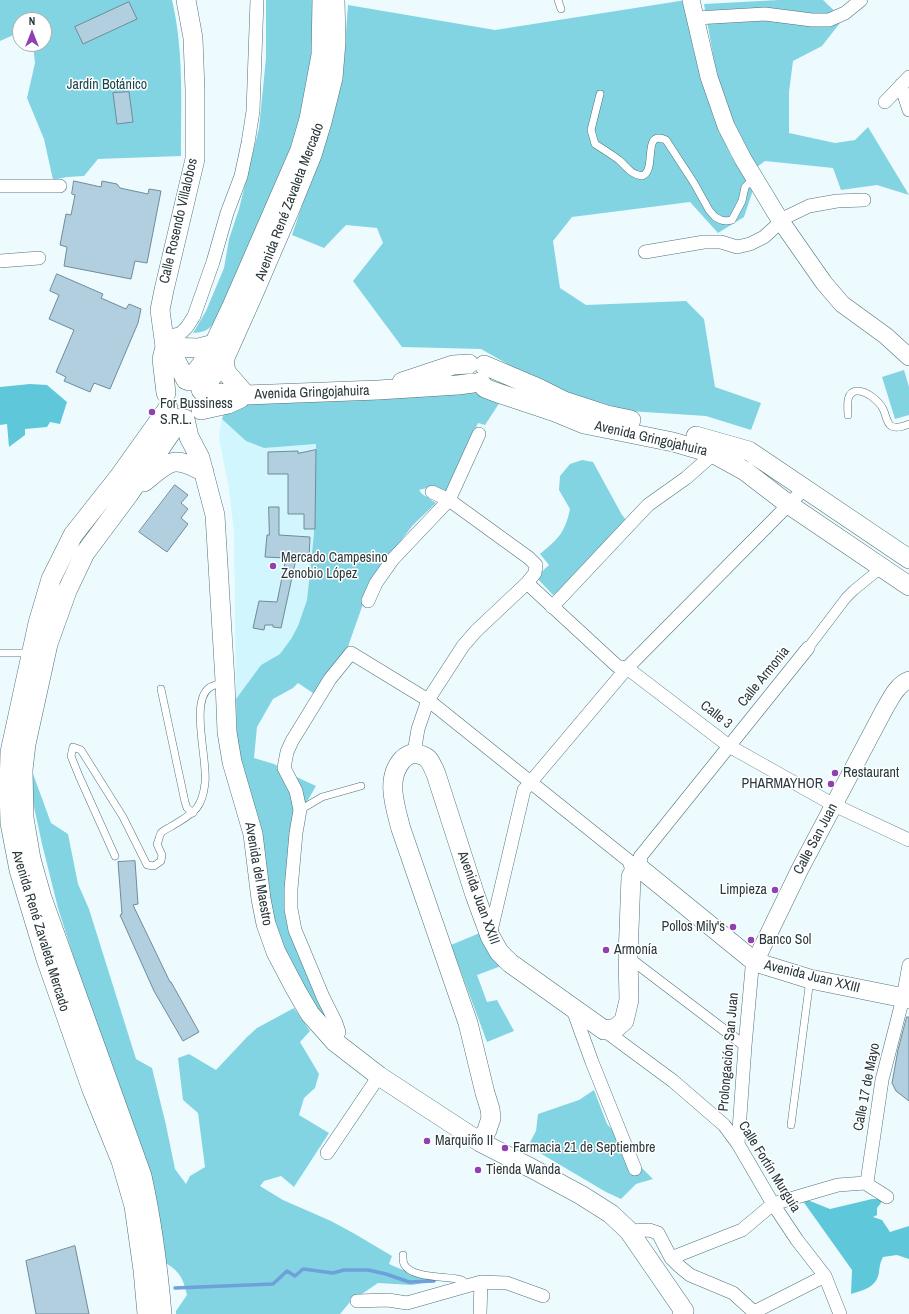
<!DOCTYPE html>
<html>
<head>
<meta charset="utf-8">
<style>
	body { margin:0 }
	#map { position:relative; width:909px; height:1314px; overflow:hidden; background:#edfbfe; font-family:"Archivo Narrow",sans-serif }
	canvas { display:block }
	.north { position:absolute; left:12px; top:12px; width:40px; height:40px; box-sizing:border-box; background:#fff; border:1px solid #aab0b1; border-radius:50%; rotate:0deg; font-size:11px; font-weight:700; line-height:16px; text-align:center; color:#2b393c }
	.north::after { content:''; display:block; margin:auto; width:14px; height:18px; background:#9040b0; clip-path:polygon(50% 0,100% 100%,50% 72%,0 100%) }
</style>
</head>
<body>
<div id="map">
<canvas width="909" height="1314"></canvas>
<div class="north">N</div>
</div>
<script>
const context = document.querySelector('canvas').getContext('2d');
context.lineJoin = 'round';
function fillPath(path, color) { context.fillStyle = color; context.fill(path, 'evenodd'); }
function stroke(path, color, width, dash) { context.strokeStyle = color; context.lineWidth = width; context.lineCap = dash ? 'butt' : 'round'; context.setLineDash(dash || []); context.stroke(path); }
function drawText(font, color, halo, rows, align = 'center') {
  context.font = font + ' "Archivo Narrow",sans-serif'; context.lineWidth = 3; context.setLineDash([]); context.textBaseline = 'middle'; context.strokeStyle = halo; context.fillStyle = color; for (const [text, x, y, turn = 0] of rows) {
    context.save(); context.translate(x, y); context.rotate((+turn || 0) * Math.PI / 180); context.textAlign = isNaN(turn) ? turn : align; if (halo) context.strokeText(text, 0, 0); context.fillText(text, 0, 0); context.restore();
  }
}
fillPath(new Path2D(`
	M222,418l24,23 18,7 52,-4 -2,89 -7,67 -9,26 -7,13 -11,15 -19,11 -25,34 -2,-167 -5,-43 -10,-51z`), '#d1f6fd');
fillPath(new Path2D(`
	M0,0h172c12,51 9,104 9,156l-83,3 -14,17 -17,1 -14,3 -9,-41 -17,-41 8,-35 -2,-19h11v-24h-24v12l-20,9z
	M266,0h47l1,63 -13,59 -18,52 -65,143c-8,12 -11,15 -25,16l13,-22 18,-43 5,-29 10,-30 20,-81 7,-70z
	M686,0l7,48 20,68 18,40 22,34 -9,27 -26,16 -28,-31 -118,15 -19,24 7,47 26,17 100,-4 18,18 11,68 46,16 -10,27 -45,-14 -77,-5 -81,-24 -67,-38 -79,-2 -49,-66 30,-38 -6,-15 -31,-3 -22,23 -32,-13 43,-126 9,-49 4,-55 147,25z
	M779,0h44l20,19 -21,27 -29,15 -4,31v41l46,10 20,-3 13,-13 41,68 -32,-10 -36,5 -8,-22 -68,-7 -8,6 -21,-38 -18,-46 -14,-79z
	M904,370l5,17v28l-14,4 -13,-42z
	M464,389l36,13 -15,23 -7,-2 -32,71 -15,-7 -12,3 3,4 14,9 -23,22 -31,40 -13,22 -24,68 -29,40 -18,-12 -5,5 -20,11 -16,28 -3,31 20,6 14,9 28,13 -8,14 -11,13 -11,80 46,135 -18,-23 -24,-38 -14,-37 -39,-186 -1,-45 25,-34 19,-11 11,-15 7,-13 9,-26 7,-67 2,-89 -52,4 -18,-7 -24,-22 3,-9 12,-7z
	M582,460l11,2 29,53 5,6 -57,62 -17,12 -17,-18 13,-12 -9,-11c18,-15 25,-21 30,-45l-11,-19 1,-14 10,-12z
	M32,771l19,52 17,11 10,50 11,25 47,150 16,9 14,57 9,44 11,15 4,-8 15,-9 -7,-54 -15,-13 -5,-42 11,-4 27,16 31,-33 10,-9 37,-20 16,23 -10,11 19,32 -4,14 -11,10 -5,17 30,18 -35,54 -13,-11 -17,5 -4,5 23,14 48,21 24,13 37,22 -3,8 23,10 22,7 -22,4 -34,-2 -28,19 -10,12h-164v-3l11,-16c-4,-18 -8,-24 -23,-33l-76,-260 -30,-94 -16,-64 -9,-42z
	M482,932l22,33 -27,10 10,27 10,-2 17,31 -27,11 -36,-97z
	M594,1090l13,34 8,9 15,40 12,-5 11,11 -17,5 -15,15 -15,-7 -78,-46 8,-15 2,-17 41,-14z`), '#83d4e3');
fillPath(new Path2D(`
	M30,384l17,1 20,17 -7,22 -10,-2 -3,5 -22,2v6l-16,12 -2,-23 -7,1v-38z
	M800,1197l30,12 42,-10h12l-7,9v7l-4,2 9,3 8,12 19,-6v33l-12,-4 -14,2c-3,6 -3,8 -4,15 -2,15 -15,18 -28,22l1,-24z`), '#5fc7da');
stroke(new Path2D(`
	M175,1288l98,-4 14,-13 8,5 8,-7 30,4 11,-3h24l18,4 23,8 25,-1`), '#6ea0d9', 3.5);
const building = new Path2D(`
	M129,2l8,17 -54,25 -8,-17z
	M129,92l4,30 -16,2 -4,-31z
	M74,181l27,6 1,-6 15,3 3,4 28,6 1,-5 12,2 -14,72 -12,-2 -4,18 -67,-13 3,-19 -7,-2 6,-31 5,1 4,-20 -3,-1z
	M57,274l46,20 -2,4 25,11 3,-5 12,5 -3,14 -28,66 -16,-6 -4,9 -26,-11 2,-4 -10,-5 18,-42 -25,-11 10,-24 -9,-4z
	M316,450l-1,79h-11v-15h-16v-40h-20v-22l30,-1v2z
	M175,485l13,10 -7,8 7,6 -7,9 7,6 -21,28 -28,-20z
	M269,507h10v28l31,2 -1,23 -13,-1 -15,69 -8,-1v-2h-8l-1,5 -11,-2 6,-27 18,1 9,-44 -21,-1 2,-22h2z
	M135,861l3,43 -5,1 37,77h1l28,50 -16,9 -29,-50 -34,-76 2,-1 -4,-52z
	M907,1017h2v84l-13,-10 -4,-8 6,-33z
	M75,1246l14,68h-53l-10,-53z`);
fillPath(building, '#b1cfdf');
stroke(building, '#6f8b9a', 1);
const service = new Path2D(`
	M558,0l3,9
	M600,94l-9,36 4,14c8,5 16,10 24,16 8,7 11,14 23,16 16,-6 -1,-47 24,-36l28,43 15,27 6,7 6,3 5,1 6,-1 10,-19 3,-14 10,-10
	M848,415c0,-7 -3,-22 8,-24 10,-1 23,10 27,18 3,5 3,13 8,17 6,3 13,0 18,-2
	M0,653h31
	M161,689l24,113 2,6 6,5
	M300,810l22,-13 39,-11
	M115,856l-36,-80 -8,-20 2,-9 8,3 42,67 24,48 7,1 7,-5 1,-6 -5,-11c2,-3 2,-8 4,-11 2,-3 8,-5 11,-7 21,-13 30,-16 33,-43 3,-22 -15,-81 4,-95 4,-3 10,-4 14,-6
	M791,1125l19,-146
	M403,1255c0,3 0,7 1,9 7,15 45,12 58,16l6,6`);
const pedestrian = new Path2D(`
	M808,648l38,-50 8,-8 27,-22
	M628,957l117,89`);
const minor = new Path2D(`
	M696,18l69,-4 47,6h17l16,-7 16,-13
	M901,85l8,25
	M885,102l24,-25
	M0,186h60
	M645,252l59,-10h17l16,5 13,-3 14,-7 11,-10 5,-7 29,-14 28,-5 27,-1
	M0,261l39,-3
	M164,337l16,-3 7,-7 7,-11 19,-54 14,-49 14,-37 7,-33 5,-32 4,-111
	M527,583l90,83 10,2 102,78 105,59 75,35
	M368,601l8,-18 17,-24 56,-59 30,-66
	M552,607l96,-102 38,-27 32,-28
	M414,753l4,-24 10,-29 35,-54 13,-15 51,-48 8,-10 1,-8 -7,-7 -80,-58 -17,-8
	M642,870l-2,-13 168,-209
	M490,935l34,-145 103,-122 177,-179
	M572,1007l20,55 43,107
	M604,1030l69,51 51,44 14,19 35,60 24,36 28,36 15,38
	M335,1042l4,-10 -3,-9 -13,-26 -28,-67 -4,-21v-20l5,-56 4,-23 -4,-19 -12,-23 3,-16 5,-11 38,-62 21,-26 77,47 201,161 4,12
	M738,1144l7,-98 7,-78 3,-6
	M327,1153l52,-77
	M887,1197l-22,-14 2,-1 15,-102 21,-82 6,-33
	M629,1231l20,-1 9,3 13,25 8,8 11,9 43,18 21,19 1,2
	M671,1258l71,-28 31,-26 65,-19 27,-2
	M357,1301l31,-1 19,3 74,-21 26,1 36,13
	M754,1312l71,-36
	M480,1314l1,-32`);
const tertiary = new Path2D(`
	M691,0l18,77 17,49 17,33 37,61 44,63 18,21 44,32 23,21
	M755,962l45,-93 84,-159c6,-10 13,-26 25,-30`);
const secondary = new Path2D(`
	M165,347l34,1 15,-4
	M165,347l9,10 12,23
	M224,360l2,12 20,23
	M484,365l54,23 26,13 43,14 24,5
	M189,381l12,-16 13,-21 18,-38 68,-156 9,-31 12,-64 1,-55
	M402,382l51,-17 16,-1
	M480,382l5,6 10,4 60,20 29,12 89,18 41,12 31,17 43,33 121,82
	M201,390l16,-19 7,-11 29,-65 37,-86 22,-54 10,-33 11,-44 3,-36 -1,-42
	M203,392l43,3 132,-5 80,-5 15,-2
	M166,393l-4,-34 3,-12 -5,-37 4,-20 31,-131v-69l-2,-52 -7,-38
	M201,410l27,-6 13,-6
	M185,419l4,18 11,21 15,57 10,166 2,51 5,30 21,72 8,65 5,25 10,28 20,38 14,24 25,28 44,34 101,66 51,26 50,27 30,19 18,17 55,80 -2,3
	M696,436l53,15 160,108
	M144,482c8,-6 23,-21 33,-20 9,0 19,6 27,10
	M480,1142l7,-12 4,-12 -1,-9 -5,-16 -17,-70 -67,-194c-6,-23 -16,-51 2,-70 3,-3 8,-5 11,-6 16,3 16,8 22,21l39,121 15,41 9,16 11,11 94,67 12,-2 8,-7 5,-21 -1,-43 3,-80c2,-5 5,-7 11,-7l113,92 55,17 99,20
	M147,1314l-4,-44 -9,-64 -13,-45 -29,-71 -46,-131 -27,-89 -9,-47 -1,-35 1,-36 28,-129 13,-44 22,-44 45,-57 50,-70
	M162,1314c-4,-47 -10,-93 -20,-138l-100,-278 -11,-39 -7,-41 -1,-48 3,-26 22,-100 19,-53 18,-38 44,-59 52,-76`);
stroke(service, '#517279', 8);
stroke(pedestrian, '#517279', 11);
stroke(minor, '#517279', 14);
stroke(tertiary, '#517279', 18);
stroke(secondary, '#517279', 20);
stroke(service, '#fff', 7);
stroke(pedestrian, '#fff', 10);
stroke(minor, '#fff', 13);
stroke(tertiary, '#fff', 17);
stroke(secondary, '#fff', 19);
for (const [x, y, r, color] of [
	[152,412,4,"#9040b0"],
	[273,566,4,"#9040b0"],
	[835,773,4,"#9040b0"],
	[831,784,4,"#9040b0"],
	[775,890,4,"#9040b0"],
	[733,927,4,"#9040b0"],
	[751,940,4,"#9040b0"],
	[606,950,4,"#9040b0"],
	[427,1141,4,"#9040b0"],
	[505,1148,4,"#9040b0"],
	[478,1170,4,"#9040b0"]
]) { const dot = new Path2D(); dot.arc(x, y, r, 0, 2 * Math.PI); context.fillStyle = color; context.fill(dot); stroke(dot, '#fff', 1.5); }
drawText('14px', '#16454d', '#fff', [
	["Jardín Botánico",107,85]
]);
drawText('14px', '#2b393c', '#fff', [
	["Avenida René Zavaleta Mercado",290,202,-69],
	["Calle Rosendo Villalobos",179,221,-77],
	["Avenida Gringojahuira",312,393,-2],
	["Avenida Gringojahuira",651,439,13],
	["Calle Armonia",764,677,-51],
	["Calle 3",716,715,38],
	["Calle San Juan",816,839,-62],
	["Avenida del Maestro",258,874,80],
	["Avenida Juan XXIII",478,898,70],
	["Avenida René Zavaleta Mercado",40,931,73],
	["Avenida Juan XXIII",812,977,14],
	["Prolongación San Juan",729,1052,-85],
	["Calle 17 de Mayo",867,1087,-79],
	["Calle Fortín Murguía",769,1167,58]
]);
drawText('14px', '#2b393c', '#fff', [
	["For Bussiness",160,404],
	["S.R.L.",160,420],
	["Mercado Campesino",281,558],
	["Zenobio López",281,574],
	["Restaurant",843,773],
	["PHARMAYHOR",823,784,"right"],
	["Limpieza",767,890,"right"],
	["Pollos Mily's",725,927,"right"],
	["Banco Sol",759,940],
	["Armonía",614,950],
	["Marquiño II",435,1141],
	["Farmacia 21 de Septiembre",513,1148],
	["Tienda Wanda",486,1170]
], 'left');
</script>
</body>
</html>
